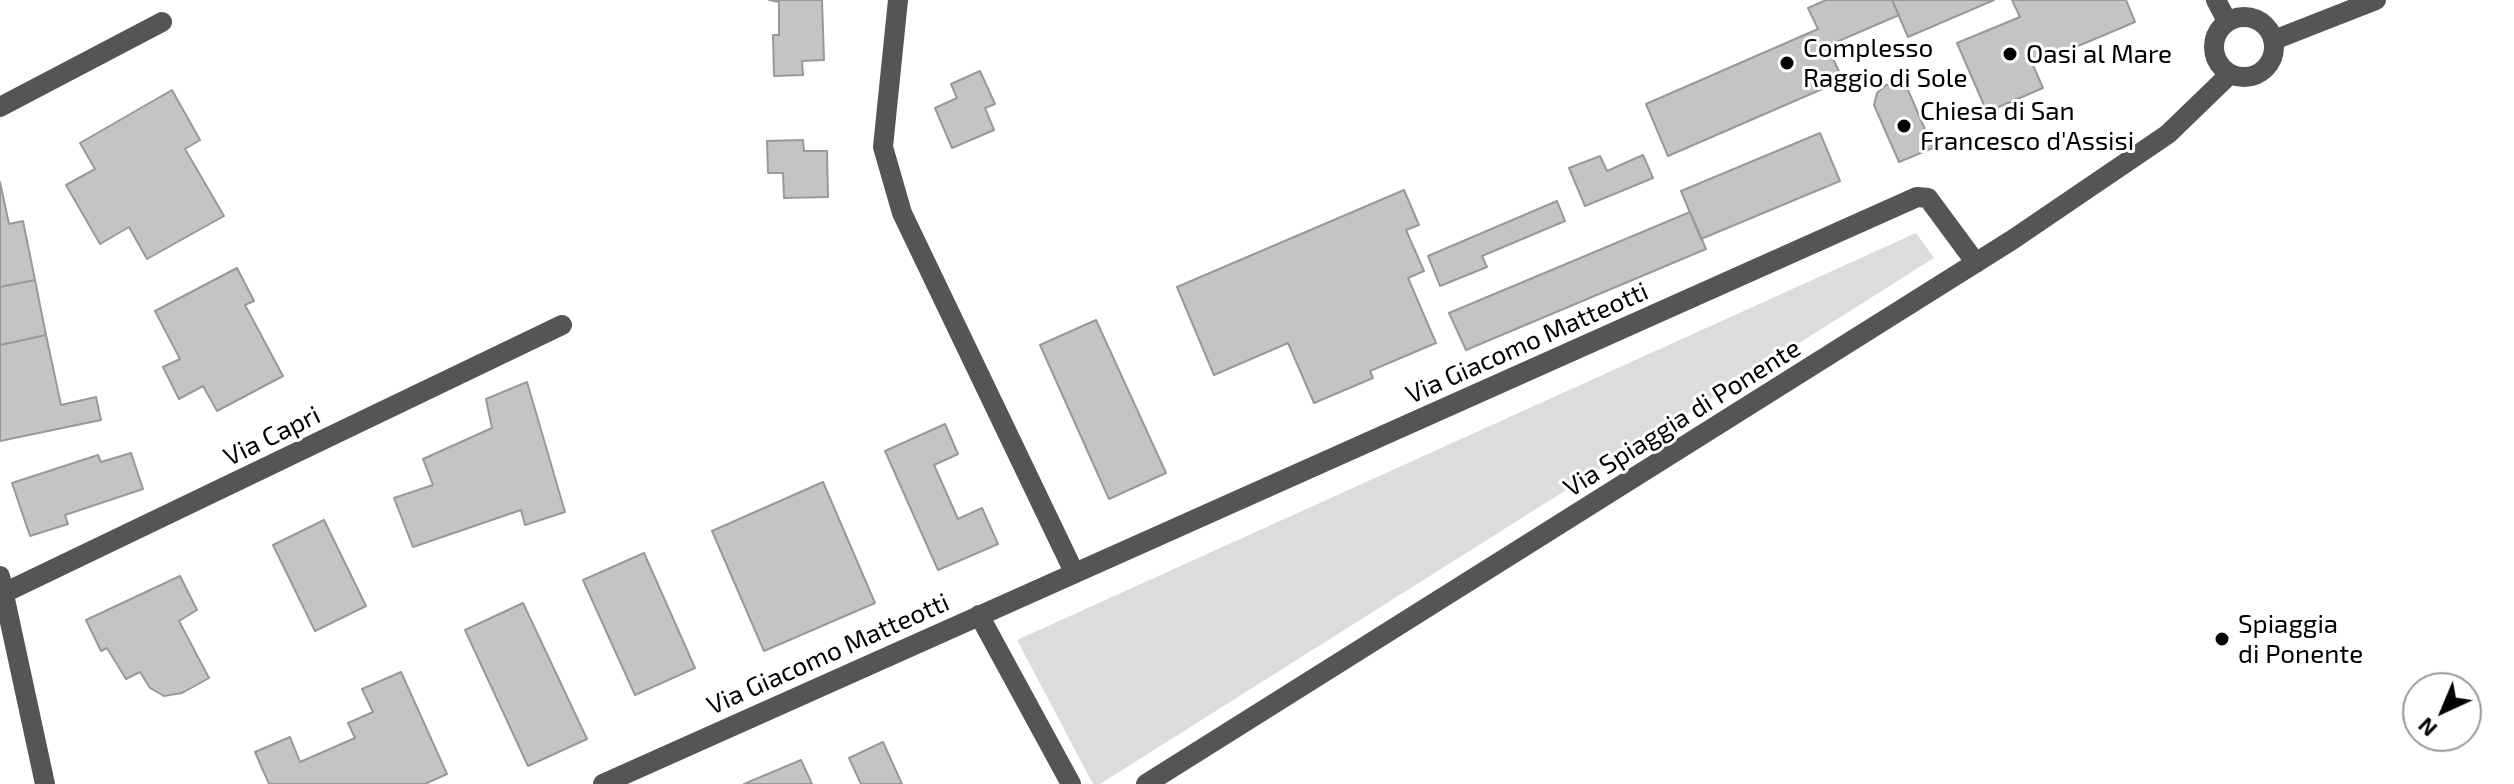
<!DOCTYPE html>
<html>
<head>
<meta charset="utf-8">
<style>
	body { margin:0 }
	#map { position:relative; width:2514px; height:784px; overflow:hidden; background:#fff; font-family:"Exo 2",sans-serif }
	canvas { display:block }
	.north { position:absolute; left:2402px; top:672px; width:80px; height:80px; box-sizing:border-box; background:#fff; border:2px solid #999; border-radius:50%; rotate:224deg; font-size:22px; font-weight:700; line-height:32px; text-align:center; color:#000 }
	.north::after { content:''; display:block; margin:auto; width:28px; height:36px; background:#000; clip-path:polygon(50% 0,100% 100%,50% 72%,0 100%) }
</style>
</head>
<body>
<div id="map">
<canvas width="2514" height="784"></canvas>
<div class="north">N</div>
</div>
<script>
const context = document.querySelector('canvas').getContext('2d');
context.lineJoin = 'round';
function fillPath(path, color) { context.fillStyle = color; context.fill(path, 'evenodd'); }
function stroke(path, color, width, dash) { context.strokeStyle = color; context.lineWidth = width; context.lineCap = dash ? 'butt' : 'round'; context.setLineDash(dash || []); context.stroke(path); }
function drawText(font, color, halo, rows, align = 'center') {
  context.font = font + ' "Exo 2",sans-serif'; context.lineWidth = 6; context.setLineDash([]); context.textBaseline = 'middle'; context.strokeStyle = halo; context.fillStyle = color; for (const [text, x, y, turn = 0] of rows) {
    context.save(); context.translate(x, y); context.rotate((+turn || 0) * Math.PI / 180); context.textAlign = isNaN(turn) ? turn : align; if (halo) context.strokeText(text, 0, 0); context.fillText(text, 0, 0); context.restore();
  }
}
fillPath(new Path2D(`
	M1916,233l18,25 -834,526h-7l-76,-144z`), '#dcdcdc');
const building = new Path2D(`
	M769,0h53l2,60 -22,1 1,14 -29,1 -1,-41h6v-33z
	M1826,0h66l7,15 -72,31 16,34 -175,76 -22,-52 172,-75 -10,-21z
	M1892,0h102l-86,37z
	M2012,0h114l9,22 -102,43 10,23 -56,24 -30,-69 63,-26z
	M980,71l15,33 -10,4 9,22 -42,18 -17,-40 22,-10 -6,-14z
	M1898,84l10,6 25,58 -34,14 -25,-57 3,-12 9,-8z
	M172,90l28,50 -15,9 39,67 -77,43 -18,-32 -29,17 -34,-59 29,-16 -15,-26z
	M1820,133l20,48 -139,58 -20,-48z
	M803,140l1,11h23l1,46 -44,1 -1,-25h-15l-1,-32z
	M1643,155l10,23 -68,28 -16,-38 31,-12 7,15z
	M0,182l9,42 14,-3 12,59 -35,7z
	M1404,190l15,35 -13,5 18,41 -16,7 28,65 -66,28 3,7 -59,25 -26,-60 -74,32 -37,-88z
	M1557,201l8,20 -83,35 5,11 -47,19 -12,-30z
	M1690,212l16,37 -240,101 -17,-37z
	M237,268l17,33 -9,4 38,71 -66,35 -14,-25 -24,13 -16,-32 17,-8 -25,-48z
	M35,280l11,55 -46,10v-58z
	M1096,320l70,153 -57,26 -69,-154z
	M46,335l15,70 35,-8 5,23 -101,21v-96z
	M527,382l38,130 -40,13 -4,-15 -108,37 -19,-49 39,-13 -10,-26 69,-31 -6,-29z
	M945,424l13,30 -24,11 24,54 24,-11 16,36 -60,26 -53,-119z
	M131,453l12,36 -78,26 3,9 -38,12 -18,-53 86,-28 3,7z
	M823,482l52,121 -111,48 -52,-120z
	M324,520l42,86 -51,25 -42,-86z
	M644,553l51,115 -60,27 -52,-115z
	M180,576l17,34 -18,11 30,57 -27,15 -18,3 -14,-8 -10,-16 -14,7 -19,-31 -6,3 -15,-31z
	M523,603l64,136 -59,27 -63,-136z
	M401,672l46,102 -22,10h-156l-14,-32 35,-15 10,25 55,-24 -7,-15 25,-11 -11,-23z
	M883,742l19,42h-41l-12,-26z
	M801,760l11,24h-68z`);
fillPath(building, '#c4c4c4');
stroke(building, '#999', 2);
stroke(new Path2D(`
	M898,0l-15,147 19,66 172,359
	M2216,0l11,21
	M2214 47a30 30 0 1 1 60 0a30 30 0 1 1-60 0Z
	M2274,40l102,-40
	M0,107l162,-85
	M0,576l45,208
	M4,593l558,-268
	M979,615l92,169
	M603,784l1314,-587 11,1 48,65
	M1146,784l866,-544 156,-106 61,-59`), '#555', 20);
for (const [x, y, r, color] of [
	[2010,54,8,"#000"],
	[1787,63,8,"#000"],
	[1904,126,8,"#000"],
	[2222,639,8,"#000"]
]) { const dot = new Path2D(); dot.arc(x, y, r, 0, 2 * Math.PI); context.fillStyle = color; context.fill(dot); stroke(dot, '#fff', 3); }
drawText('26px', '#000', '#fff', [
	["Complesso",1803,48],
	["Raggio di Sole",1803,78],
	["Oasi al Mare",2026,54],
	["Chiesa di San",1920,111],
	["Francesco d'Assisi",1920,141],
	["Spiaggia",2238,624],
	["di Ponente",2238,654]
], 'left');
drawText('26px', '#000', '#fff', [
	["Via Giacomo Matteotti",1527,343,-24],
	["Via Spiaggia di Ponente",1682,418,-32],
	["Via Capri",272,436,-26],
	["Via Giacomo Matteotti",828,654,-24]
]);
</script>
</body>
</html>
